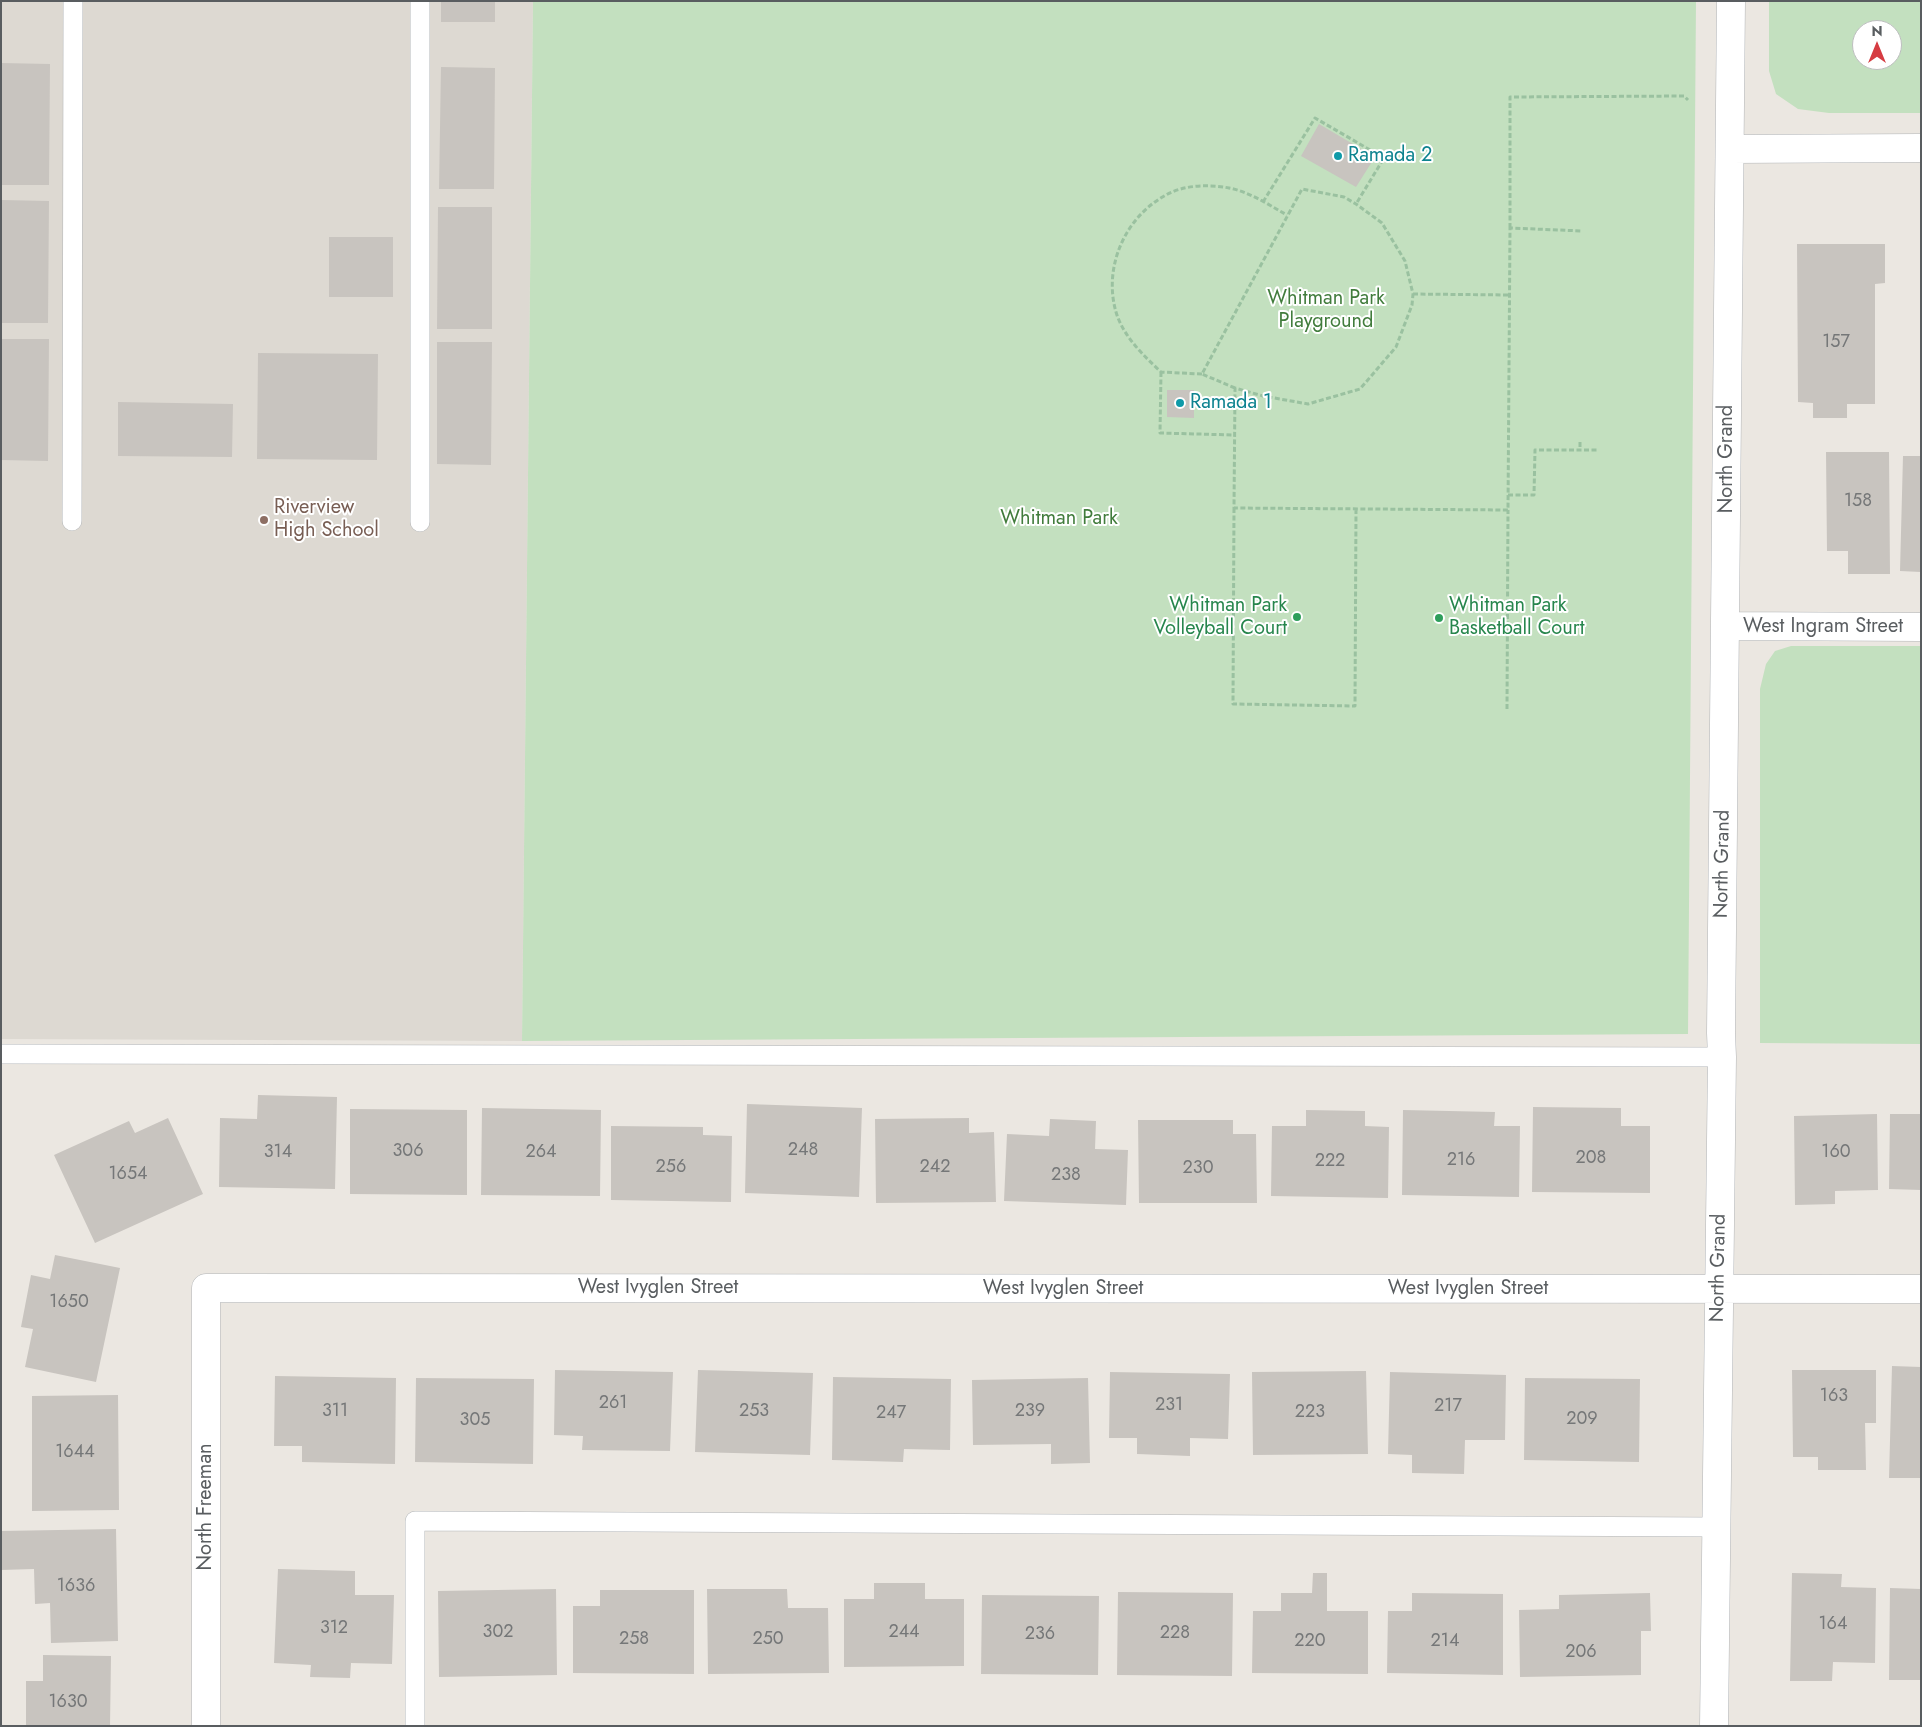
<!DOCTYPE html>
<html>
<head>
<meta charset="utf-8">
<style>
	body { margin:0 }
	#map { position:relative; width:1922px; height:1727px; overflow:hidden; background:#ebe7e1; font-family:Jost,sans-serif }
	canvas { display:block }
	.frame { position:absolute; inset:0; border:2px solid #595d60; pointer-events:none }
	.north { position:absolute; left:1852px; top:20px; width:50px; height:50px; box-sizing:border-box; background:#fff; border:1px solid #bdbebf; border-radius:50%; rotate:0deg; font-size:14px; font-weight:700; line-height:20px; text-align:center; color:#595d60 }
	.north::after { content:''; display:block; margin:auto; width:18px; height:22px; background:#d63c42; clip-path:polygon(50% 0,100% 100%,50% 72%,0 100%) }
</style>
</head>
<body>
<div id="map">
<canvas width="1922" height="1727"></canvas>
<div class="frame"></div>
<div class="north">N</div>
</div>
<script>
const context = document.querySelector('canvas').getContext('2d');
context.lineJoin = 'round';
function fillPath(path, color) { context.fillStyle = color; context.fill(path, 'evenodd'); }
function stroke(path, color, width, dash) { context.strokeStyle = color; context.lineWidth = width; context.lineCap = dash ? 'butt' : 'round'; context.setLineDash(dash || []); context.stroke(path); }
function drawText(font, color, halo, rows, align = 'center') {
  context.font = font + ' Jost,sans-serif'; context.lineWidth = 4; context.setLineDash([]); context.textBaseline = 'middle'; context.strokeStyle = halo; context.fillStyle = color; for (const [text, x, y, turn = 0] of rows) {
    context.save(); context.translate(x, y); context.rotate((+turn || 0) * Math.PI / 180); context.textAlign = isNaN(turn) ? turn : align; if (halo) context.strokeText(text, 0, 0); context.fillText(text, 0, 0); context.restore();
  }
}
fillPath(new Path2D(`
	M1,1h532l-11,1040 -521,-2z`), '#ddd9d2');
fillPath(new Path2D(`
	M533,1h1163l-8,1033 -1166,7z
	M1769,1h152v112h-92l-31,-4 -22,-15 -7,-23zM1862,30h30v30h-30z
	M1791,646h130v398l-161,-1v-354l6,-25 9,-13z`), '#c3e0bf');
fillPath(new Path2D(`
	M441,1h54v21h-54z
	M1,63l49,1 -1,121h-48z
	M441,67l54,1 -1,121h-55z
	M1319,124l56,33 -19,30 -55,-31z
	M1,200l48,1 -1,122h-47z
	M438,207h54v122h-55z
	M329,237h64v60h-64z
	M1797,244h88v39l-10,1v120h-28v14h-34v-15l-15,-1z
	M1,339h48l-1,122 -47,-1z
	M437,342h55l-1,123 -54,-1z
	M258,353l120,1 -1,106 -120,-1z
	M1167,390h27v28l-27,-1z
	M118,402l115,2 -1,53 -114,-1z
	M1826,452h63l1,122h-42v-23h-21z
	M1903,456h18v116l-21,-1z
	M258,1095l79,2 -2,92 -116,-2 1,-69 37,1z
	M747,1104l115,4 -3,89 -114,-4z
	M1533,1107l88,1v18h29v67l-118,-1z
	M482,1108l119,2 -1,86 -119,-1z
	M350,1109l117,1v85l-117,-1z
	M1306,1110l59,1v15l24,1 -1,71 -117,-2 1,-70h34z
	M1403,1110l92,2 -1,14h26l-1,71 -117,-2z
	M1877,1114l1,76 -43,1v13l-40,1 -1,-89z
	M1890,1114h31v76l-32,-1z
	M168,1118l35,76 -108,49 -41,-88 75,-34 6,12z
	M969,1118v15l25,-1 2,70 -120,1 -1,-84z
	M1050,1119l46,2 -1,28 33,1 -2,55 -122,-4 3,-67 42,2z
	M1138,1120h95v14h23l1,69h-118z
	M611,1126l92,1v8l29,1 -1,66 -120,-2z
	M55,1255l65,13 -24,114 -71,-15 8,-38 -12,-2 10,-52 19,4z
	M1892,1366l29,1v111h-32z
	M555,1370l118,2 -3,79 -88,-1 1,-14 -29,-1z
	M698,1370l115,3 -3,82 -115,-3z
	M1792,1370h84v53h-11l1,47h-48v-13h-25z
	M1366,1371l2,83 -115,1 -1,-83z
	M1110,1372l120,2 -2,65 -38,-1v18l-53,-2v-16h-28z
	M1390,1372l116,3 -1,65h-40l-1,34 -52,-1v-18l-24,-1z
	M275,1376l121,2 -1,86 -93,-2v-16h-28z
	M833,1377l118,2 -1,71 -46,-1 -1,13 -71,-2z
	M416,1378l118,1 -1,85 -118,-2z
	M1088,1378l2,85 -39,1v-20l-78,1 -1,-65z
	M1525,1378l115,1 -1,83 -115,-2z
	M118,1395l1,115 -87,1v-115z
	M116,1529l2,112 -67,2 -1,-40 -15,1 -1,-35 -33,1v-39z
	M278,1569l77,2v24h39l-2,69 -41,-1 -1,15 -40,-1 1,-12 -37,-2z
	M1313,1573h14v38h41v63l-116,-1 1,-62h28v-18h31z
	M1792,1573l50,1 -1,13 35,1 -1,75 -42,-1 -1,19h-42z
	M874,1583h51v16h39v67l-120,1v-68h30z
	M1890,1588l31,1v91h-32z
	M556,1589l1,86 -118,2 -1,-86z
	M707,1589h80l1,19h40l1,65 -121,1z
	M600,1590h94v84l-121,-1v-67h27z
	M1118,1592l115,1 -1,83 -115,-1z
	M1412,1593l91,1v81l-116,-2 1,-62h24z
	M1650,1593l1,38h-10v44l-121,2 -1,-67 40,-1v-14z
	M982,1595l117,1 -1,79 -117,-1z
	M43,1655l68,1 -1,70h-84v-45h17z`), '#c8c4bf');
const lane = new Path2D(`
	M72,521l1,-520
	M420,522v-521
	M1,1054l1721,3
	M415,1726v-205l1301,6`);
const street = new Path2D(`
	M1730,149l191,-1
	M1726,626l195,1
	M206,1726v-438l1715,1
	M1714,1726l8,-669 -1,-24 10,-1032`);
stroke(lane, '#b1b4b7', 20);
stroke(street, '#b1b4b7', 29);
stroke(new Path2D(`
	M1263,202l52,-84 69,40 -28,46
	M1510,228v-131l174,-1 4,4
	M1413,294l96,1
	M1161,372l-1,61 74,2
	M1202,374l-41,-2c-18,-17 -38,-36 -45,-60 -13,-45 9,-95 50,-117 17,-10 43,-11 63,-7 21,4 40,17 58,27
	M1235,388l-33,-14 100,-185 42,8 12,7 26,19 23,38 8,33 -1,11 -16,42 -36,42 -52,15 -45,-8 -28,-8 -1,120 274,2 2,-282 72,3
	M1580,442v8
	M1508,495h26l1,-45h63
	M1234,508l-1,196 122,2 1,-197
	M1507,709l1,-199`), '#9ac1a0', 3, [5, 2.5]);
stroke(lane, '#fff', 19);
stroke(street, '#fff', 28);
for (const [x, y, r, color] of [
	[1338,156,5,"#0f9aa8"],
	[1180,403,5,"#0f9aa8"],
	[264,520,5,"#8d6e63"],
	[1297,617,5,"#2e9e5b"],
	[1439,618,5,"#2e9e5b"]
]) { const dot = new Path2D(); dot.arc(x, y, r, 0, 2 * Math.PI); context.fillStyle = color; context.fill(dot); stroke(dot, '#fff', 2); }
drawText('18px', '#757778', null, [
	["157",1836,343],
	["158",1858,502],
	["248",803,1151],
	["306",408,1152],
	["314",278,1153],
	["264",541,1153],
	["160",1836,1153],
	["208",1591,1159],
	["216",1461,1161],
	["222",1330,1162],
	["256",671,1168],
	["242",935,1168],
	["230",1198,1169],
	["1654",128,1175],
	["238",1066,1176],
	["1650",69,1303],
	["163",1834,1397],
	["261",613,1404],
	["231",1169,1406],
	["217",1448,1407],
	["311",335,1412],
	["253",754,1412],
	["239",1030,1412],
	["223",1310,1413],
	["247",891,1414],
	["209",1582,1420],
	["305",475,1421],
	["1644",75,1453],
	["1636",76,1587],
	["164",1833,1625],
	["312",334,1629],
	["302",498,1633],
	["244",904,1633],
	["228",1175,1634],
	["236",1040,1635],
	["258",634,1640],
	["250",768,1640],
	["220",1310,1642],
	["214",1445,1642],
	["206",1581,1653],
	["1630",68,1703]
]);
drawText('20px', '#0d838f', '#fff', [
	["Ramada 2",1348,156],
	["Ramada 1",1190,403]
], 'left');
drawText('20px', '#417c3c', '#fff', [
	["Whitman Park",1326,299],
	["Playground",1326,322],
	["Whitman Park",1059,519]
]);
drawText('20px', '#595d60', '#fff', [
	["North Grand",1727,459,-90],
	["West Ingram Street",1823,627],
	["North Grand",1723,864,-89],
	["North Grand",1719,1268,-89],
	["West Ivyglen Street",658,1288],
	["West Ivyglen Street",1063,1289],
	["West Ivyglen Street",1468,1289],
	["North Freeman",206,1507,-90]
]);
drawText('20px', '#785e54', '#fff', [
	["Riverview",274,508],
	["High School",274,531]
], 'left');
drawText('20px', '#27864d', '#fff', [
	["Whitman Park",1287,606],
	["Volleyball Court",1287,629],
	["Whitman Park",1449,606,"left"],
	["Basketball Court",1449,629,"left"]
], 'right');
</script>
</body>
</html>
